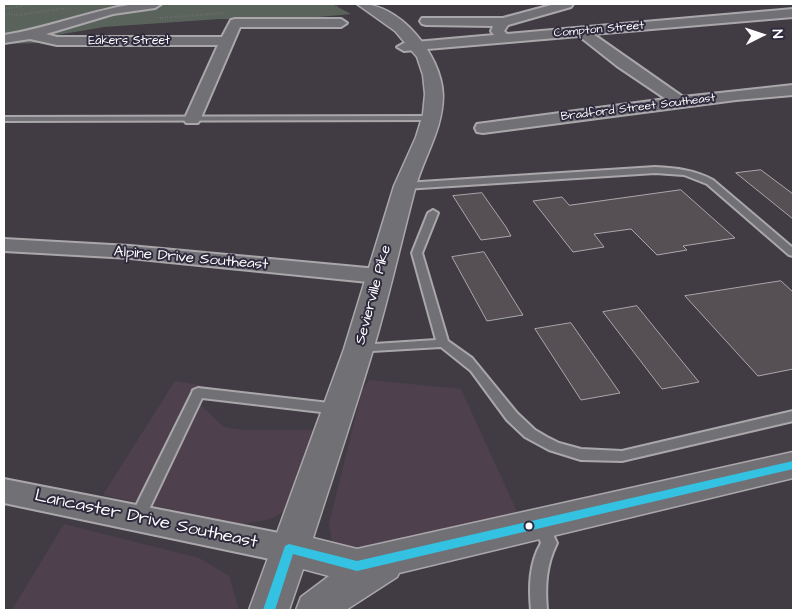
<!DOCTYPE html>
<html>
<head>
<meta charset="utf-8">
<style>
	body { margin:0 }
	#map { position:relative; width:797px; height:614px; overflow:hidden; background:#413c44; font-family:"Architects Daughter",sans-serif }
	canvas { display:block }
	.frame { position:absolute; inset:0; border:5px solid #fff; pointer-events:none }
	.north { position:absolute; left:737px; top:10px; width:50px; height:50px; -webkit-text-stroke:4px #2f2a3d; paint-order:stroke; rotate:86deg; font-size:14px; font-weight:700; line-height:20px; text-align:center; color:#fff }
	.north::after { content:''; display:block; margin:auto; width:18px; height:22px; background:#fff; clip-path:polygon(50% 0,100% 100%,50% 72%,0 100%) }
</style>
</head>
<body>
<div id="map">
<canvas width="797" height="614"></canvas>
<div class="frame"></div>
<div class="north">N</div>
</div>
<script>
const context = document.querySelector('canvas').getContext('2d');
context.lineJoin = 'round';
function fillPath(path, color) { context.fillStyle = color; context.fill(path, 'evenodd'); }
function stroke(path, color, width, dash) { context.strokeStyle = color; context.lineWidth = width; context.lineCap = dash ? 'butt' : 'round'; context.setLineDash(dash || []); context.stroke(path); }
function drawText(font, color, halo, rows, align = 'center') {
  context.font = font + ' "Architects Daughter",sans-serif'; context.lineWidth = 4; context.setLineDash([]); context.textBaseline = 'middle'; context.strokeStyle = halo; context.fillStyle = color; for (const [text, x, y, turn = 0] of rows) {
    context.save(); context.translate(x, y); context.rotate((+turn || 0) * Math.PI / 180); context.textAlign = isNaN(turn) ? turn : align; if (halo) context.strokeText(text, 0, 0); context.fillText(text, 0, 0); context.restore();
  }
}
fillPath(new Path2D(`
	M369,380l92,9 57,125 -171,39 -15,-11 -3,-18 33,-133z
	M175,381l35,6 -10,18 24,22 18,3h78l-33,80 -17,9 -27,5 -140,-29z
	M64,524l135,34 30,18 10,34h-227z`), '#4e414d');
fillPath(new Path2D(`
	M4,4h328l19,10 -65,6 -66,-1 -116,8 -47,8 -20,8 -33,1z`), '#59635b');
const building = new Path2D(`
	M761,170l32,24v25l-57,-46z
	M681,190l54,48 -52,8 4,4 -30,5 -26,-26 -37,5 10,13 -31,5 -40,-51 29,-4 7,8z
	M482,193l24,34 5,9 -30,4 -28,-44z
	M484,252l39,63 -36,6 -35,-64z
	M781,281l12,11v77l-35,7 -73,-80z
	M637,306l26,32 36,44 -37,7 -59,-77z
	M571,323l49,70 -39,7 -46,-71z`);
fillPath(building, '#565054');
stroke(building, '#aaa7ab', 1);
const service = new Path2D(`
	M432,116l4,2 -1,2 -431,1v-4z
	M655,167c21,1 40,3 58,13l80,68v8l-4,-1 -82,-71 -23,-9 -29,-2 -250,16 -5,-3 5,-3z
	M433,210l5,3 -16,40 26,88 24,17 45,55 18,17 12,7 12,6 22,6 41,2 171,-40v10l-171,40 -41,-1 -32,-10 -24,-13 -18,-17 -36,-49 -30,-24 -86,5 -2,-3 6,-4 77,-5 -24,-87 16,-40z
	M198,388l140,16 5,2 2,3 -2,3 -5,2 -136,-16 -59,124 -5,2 -5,-2 -3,-4 62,-125 1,-3z
	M541,518l5,1 11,24c-11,22 -12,43 -10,67h-16c-2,-23 -2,-46 10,-67l-8,-19 3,-5z`);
const minor = new Path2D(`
	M134,4h27l-6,4 -42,6 -67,20 11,3h165l9,-17 4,-1h106l6,4 -6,4h-101l-40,93 -2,3h-12l-2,-3 34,-75h-161l-27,-6 -26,4v-8c44,-7 86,-24 130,-31z
	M555,4h18l-2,3 -63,18 -4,6 3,3 286,-25v8l-200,17 90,63 110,-12v10l-57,5 -253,33 -6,-1 -2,-4 2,-4 189,-25 -49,-33 -38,-30 -175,15 -7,-4 7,-4 90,-8 -3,-4 2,-5 -67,-1 -4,-1 -2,-3 2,-3h81z
	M4,239l126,7 248,23 8,2 3,5 -3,5 -8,2 -248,-25 -126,-7z
	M4,479l285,56 12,4 5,10 -5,10 -12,4 -285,-60z`);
const tertiary = new Path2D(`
	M357,4c42,-3 85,51 86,91 0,35 -19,61 -28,94 -14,53 -26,108 -42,161 -19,63 -40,126 -60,188l44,11 436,-97v26l-394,95 -2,4 -51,33h-50l5,-13 28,-21 -26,-7 -14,41h-40l95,-261 50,-163 22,-49 7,-23 2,-20 -2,-19 -6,-18 -22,-26z`);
stroke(service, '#aaa7ab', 4);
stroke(minor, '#aaa7ab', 4);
stroke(tertiary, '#aaa7ab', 3);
stroke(new Path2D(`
	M332,4l7,3
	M4,9l29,-5
	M4,14l15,1 48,-7
	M160,18l64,-5`), '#7a787d', 2, [0.5, 2]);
fillPath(service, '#717074');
fillPath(minor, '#717074');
fillPath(tertiary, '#717074');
fillPath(new Path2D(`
	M793,461v8l-436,102 -64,-17 -18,56h-12l21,-61 1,-3 4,-2 68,17z`), '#33c2e2');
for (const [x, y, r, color] of [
	[529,526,4.5,"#fff"]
]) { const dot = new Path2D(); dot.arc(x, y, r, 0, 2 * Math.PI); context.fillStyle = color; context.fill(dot); stroke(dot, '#2f2a3d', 2); }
drawText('12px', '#fff', '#2f2a3d', [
	["Compton Street",599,30,-5],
	["Eakers Street",129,41],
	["Bradford Street Southeast",638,108,-7]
]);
drawText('15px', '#fff', '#2f2a3d', [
	["Alpine Drive Southeast",191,259,5],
	["Sevierville Pike",374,295,-75]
]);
drawText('18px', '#fff', '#2f2a3d', [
	["Lancaster Drive Southeast",146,520,12]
]);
</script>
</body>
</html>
